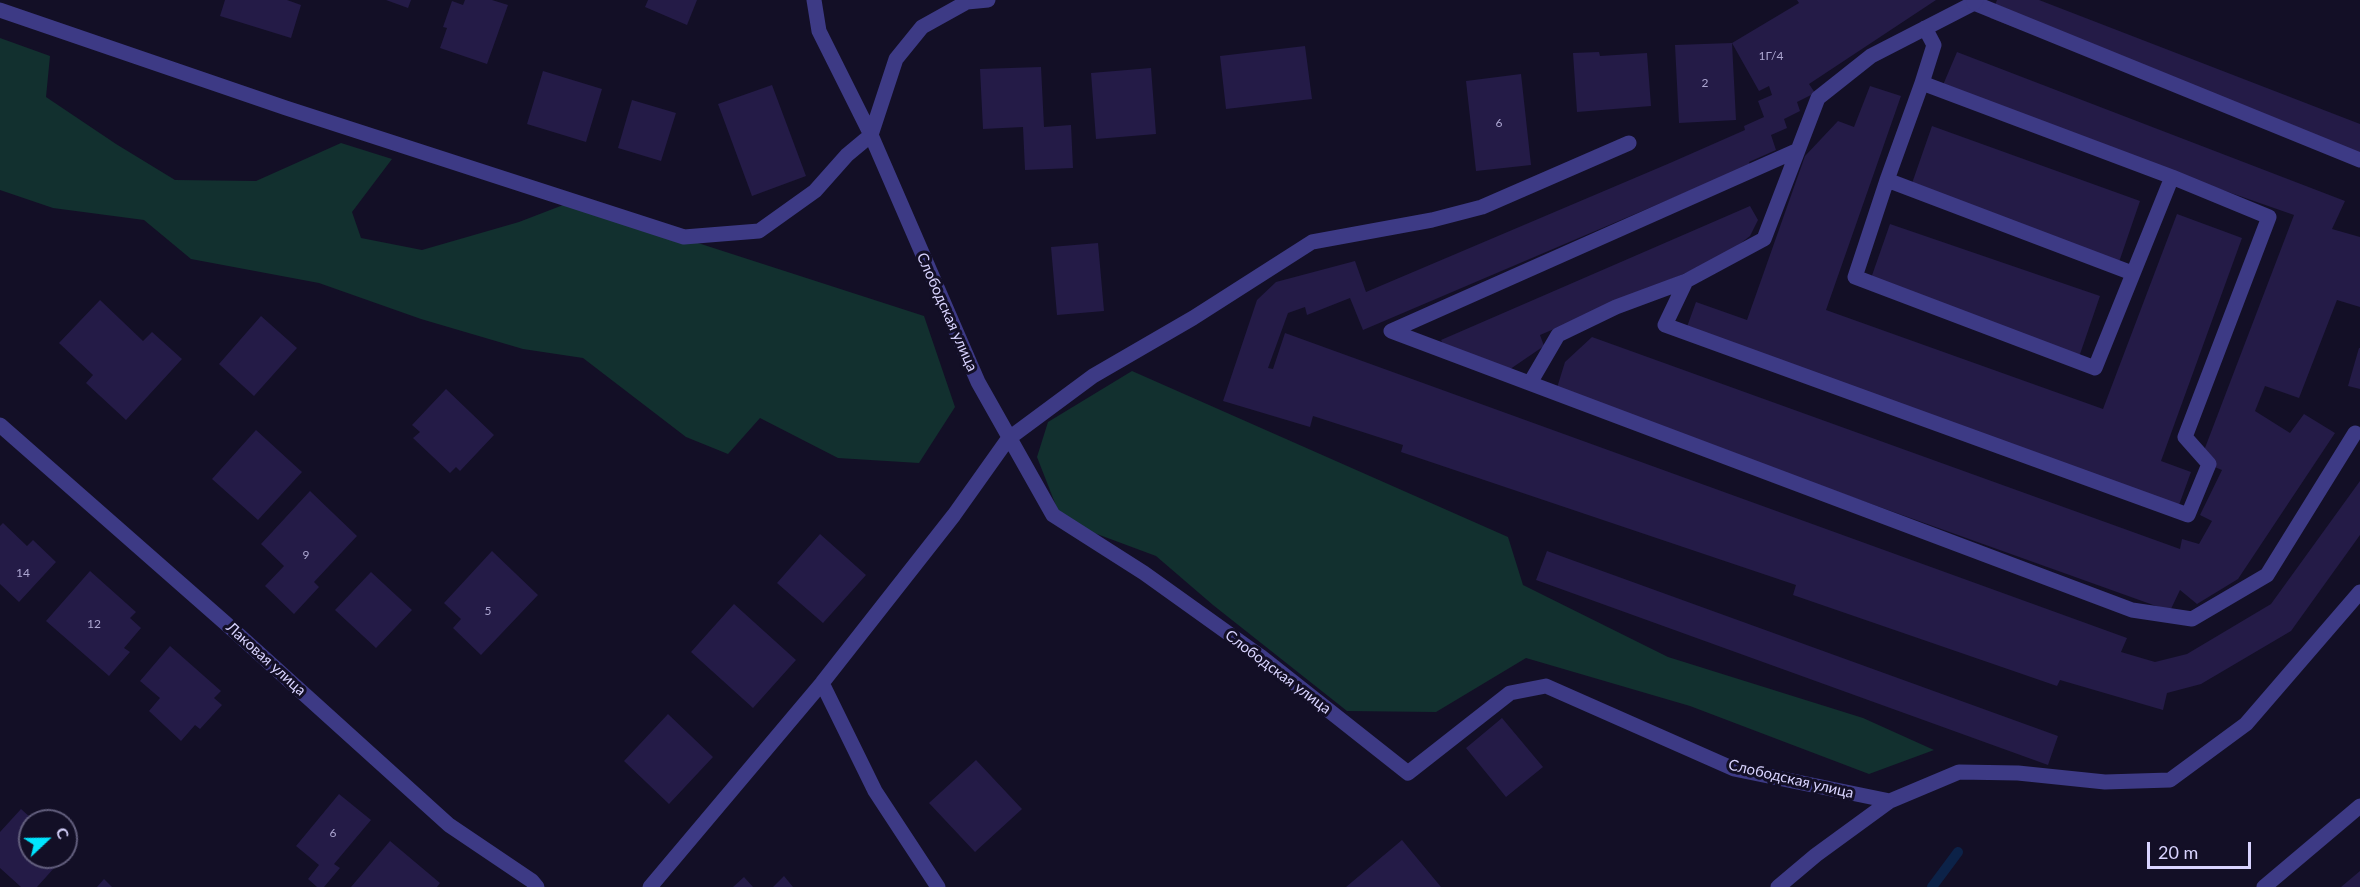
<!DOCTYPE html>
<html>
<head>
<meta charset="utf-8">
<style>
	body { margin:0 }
	#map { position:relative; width:2360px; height:887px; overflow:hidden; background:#130f26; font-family:Lato,sans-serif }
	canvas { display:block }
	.north { position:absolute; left:18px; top:809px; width:60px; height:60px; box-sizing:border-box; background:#130f26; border:2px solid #625e7d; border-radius:50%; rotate:68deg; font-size:16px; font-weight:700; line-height:24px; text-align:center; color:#d9d4ff }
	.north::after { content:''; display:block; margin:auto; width:21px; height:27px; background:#00e5ff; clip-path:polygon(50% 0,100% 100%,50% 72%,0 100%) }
	.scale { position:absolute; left:2147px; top:842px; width:104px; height:27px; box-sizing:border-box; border:3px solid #d9d4ff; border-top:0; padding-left:8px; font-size:18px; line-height:21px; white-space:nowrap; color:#d9d4ff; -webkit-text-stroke:4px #130f26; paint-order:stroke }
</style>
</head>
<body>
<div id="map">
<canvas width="2360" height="887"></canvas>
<div class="north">С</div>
<div class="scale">20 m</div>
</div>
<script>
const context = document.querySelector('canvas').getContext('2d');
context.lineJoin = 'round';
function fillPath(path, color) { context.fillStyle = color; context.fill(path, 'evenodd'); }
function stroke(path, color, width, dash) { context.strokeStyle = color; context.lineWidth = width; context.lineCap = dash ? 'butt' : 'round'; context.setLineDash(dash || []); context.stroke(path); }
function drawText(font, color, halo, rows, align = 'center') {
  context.font = font + ' Lato,sans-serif'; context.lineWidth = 6; context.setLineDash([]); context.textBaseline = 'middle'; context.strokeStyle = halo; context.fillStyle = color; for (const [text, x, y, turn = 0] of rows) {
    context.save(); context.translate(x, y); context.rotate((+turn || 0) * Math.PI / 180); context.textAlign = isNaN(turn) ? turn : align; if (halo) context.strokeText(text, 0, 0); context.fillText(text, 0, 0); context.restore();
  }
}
fillPath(new Path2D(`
	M0,38l50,18 -4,41 70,47 59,36 81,1 85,-38 51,16 -40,53 9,26 61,12 97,-28 52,-20 353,114 31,91 -36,56 -81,-5 -78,-40 -32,36 -42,-17 -103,-79 -60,-9 -102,-30 -102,-36 -128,-24 -47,-39 -91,-12 -53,-18z
	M1132,371l376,166 15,48 145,72 195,61 71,32 -65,24 -179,-68 -164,-48 -90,54 -89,-1 -134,-106 -57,-49 -94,-35 -25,-64 11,-35z`), '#12302f');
stroke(new Path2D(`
	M1932,887l26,-35`), '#0c2248', 10);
fillPath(new Path2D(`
	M225,0h62l14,5 -10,33 -71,-22z
	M386,0h25l-3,8z
	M465,0h27l16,5 -21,59 -47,-16 7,-20 -4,-1 9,-26 11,4z
	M648,0h49l-10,25 -42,-18z
	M1797,0h139l-127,84 6,9 -18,9 3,9 -16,8 3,9 -16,7 5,15 -27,12 1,3 -387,165 -13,-32 -43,17 -2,-8 -17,6 -20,55 5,1 12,-36 842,305 -6,14 34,10 32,-8 84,-50 89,-123v54l-69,96 -90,53 -34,9 -4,17 -103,-30 -3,6 -264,-91 3,-10 -395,-133 2,-7 -90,-29 -3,11 -87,-26 34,-101 19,-18 79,-21 11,31 304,-129 75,-33 -1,-4 20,-9 -6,-16 14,-6 -3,-9 -10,5 -27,-48 4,77 -57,3 -4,-78 57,-2 67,-40z
	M1997,0h42l321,124v39l-178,-72 -192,-73z
	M1305,46l7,53 -86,10 -6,-53z
	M1599,52l1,4 47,-3 4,53 -74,6 -4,-59z
	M1957,52l388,149 -13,28 28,8v70l-23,-7 -38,98 -34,-12 -10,25 35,22 14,-19 31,19 -97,146 -41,25 -17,-14 -10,21 -614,-220 9,-29 27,-25 588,212 2,-10 17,5 13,-23 -12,-6 22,-45 -22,-9 94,-246 -103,-36 -248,-94z
	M1041,67l3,60 27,-2 2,43 -48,2 -2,-43 -40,2 -3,-60z
	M1151,68l5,66 -60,5 -5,-66z
	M543,71l59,18 -16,53 -59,-18z
	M1521,74l10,91 -55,6 -10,-90z
	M772,85l34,91 -54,20 -34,-92z
	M1870,86l31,10 -75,214 277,99 74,-195 65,24 -81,223 30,11 -12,33 -495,-170 12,-33 51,18 58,-164 33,-35 16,6z
	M632,100l44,13 -15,48 -43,-13z
	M1932,126l208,75 -22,64 -208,-76z
	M1750,206l8,14 -8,16 -27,21 -183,78 4,11 -44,30 -49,-15 -10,-21z
	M1890,224l210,72 -21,61 -210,-73z
	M1098,243l6,68 -47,4 -6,-68z
	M100,300l43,41 9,-9 30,27 -56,61 -40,-37 7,-8 -34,-32z
	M261,316l36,32 -43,48 -35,-32z
	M2359,348h1v41l-12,-3z
	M446,389l48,46 -34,36 -4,-4 -6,6 -37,-35 7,-6 -8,-7z
	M256,430l46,42 -44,48 -46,-41z
	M310,491l47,45 -43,46 5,5 -25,27 -29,-28 19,-20 -23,-22z
	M3,523l24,23 6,-6 23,22 -37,40 -19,-18v-58z
	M820,534l46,41 -43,48 -46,-40z
	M492,551l46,44 -57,60 -28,-27 8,-9 -17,-16z
	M1547,551l511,185 -10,29 -512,-185z
	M90,571l46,41 -6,6 11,10 -17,20 6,4 -21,24 -63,-55z
	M371,572l41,38 -36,38 -41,-38z
	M734,604l62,56 -43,48 -62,-56z
	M170,646l51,45 -7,7 8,7 -22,24 -5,-4 -14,16 -32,-30 11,-13 -20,-17z
	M668,714l45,43 -44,47 -45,-43z
	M1502,718l41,49 -37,30 -40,-49z
	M976,760l46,49 -47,43 -46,-49z
	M339,794l32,26 -37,44 6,4 -16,19h-7l-9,-8 11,-14 -23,-19z
	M21,809l10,9 5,-5 9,8h-15v36h34l-27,30h-16l-21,-19v-36z
	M66,840l8,7 -8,8z
	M1402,840l39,47h-95z
	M390,841l50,42 -3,4h-86z
	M2360,871v16h-19z
	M784,876l9,11h-20z
	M744,877l9,10h-20z
	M104,879l8,8h-15z`), '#241b47');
stroke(new Path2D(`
	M1798,150l-407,181 741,279 60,9 75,-44 88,-142
	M1887,180l35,-97
	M2132,273l-245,-93 -32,97 240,91 77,-191
	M1686,281l-21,44 523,190 21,-51 -24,-27 84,-220 -97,-40 -250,-94 12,-38 -9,-17
	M1530,383l28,-48 58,-28 70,-26 78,-42 54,-141 53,-42 103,-53 386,157
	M2264,887l96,-81`), '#3d3a85', 15);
stroke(new Path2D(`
	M814,0l5,31 52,104 107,247 75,133 91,58 116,83 148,117 102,-80 36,-7 188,83 156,32
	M1974,3l2,-3
	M0,10l286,98 398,129 75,-6 56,-40 32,-36 24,-20 25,-76 26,-32 45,-25 21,-2
	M0,425l231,203 218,197 83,56 5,6
	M822,683l53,108 63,96
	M650,887l172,-204 132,-168 54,-76 85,-63 100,-58 119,-76 120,-22 50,-13 147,-64
	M1778,887l38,-32 74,-54 69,-29 59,1 87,9 65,-2 76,-56 114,-132`), '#3d3a85', 15);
drawText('12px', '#aca6d1', null, [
	["1Г/4",1771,56],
	["2",1705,83],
	["6",1499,123],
	["9",306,555],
	["14",23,573],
	["5",488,611],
	["12",94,624],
	["6",333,833]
]);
drawText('15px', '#d9d4ff', '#130f26', [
	["Слободская улица",947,312,66],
	["Лаковая улица",266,659,42],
	["Слободская улица",1278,672,37],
	["Слободская улица",1791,779,13]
]);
</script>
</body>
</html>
